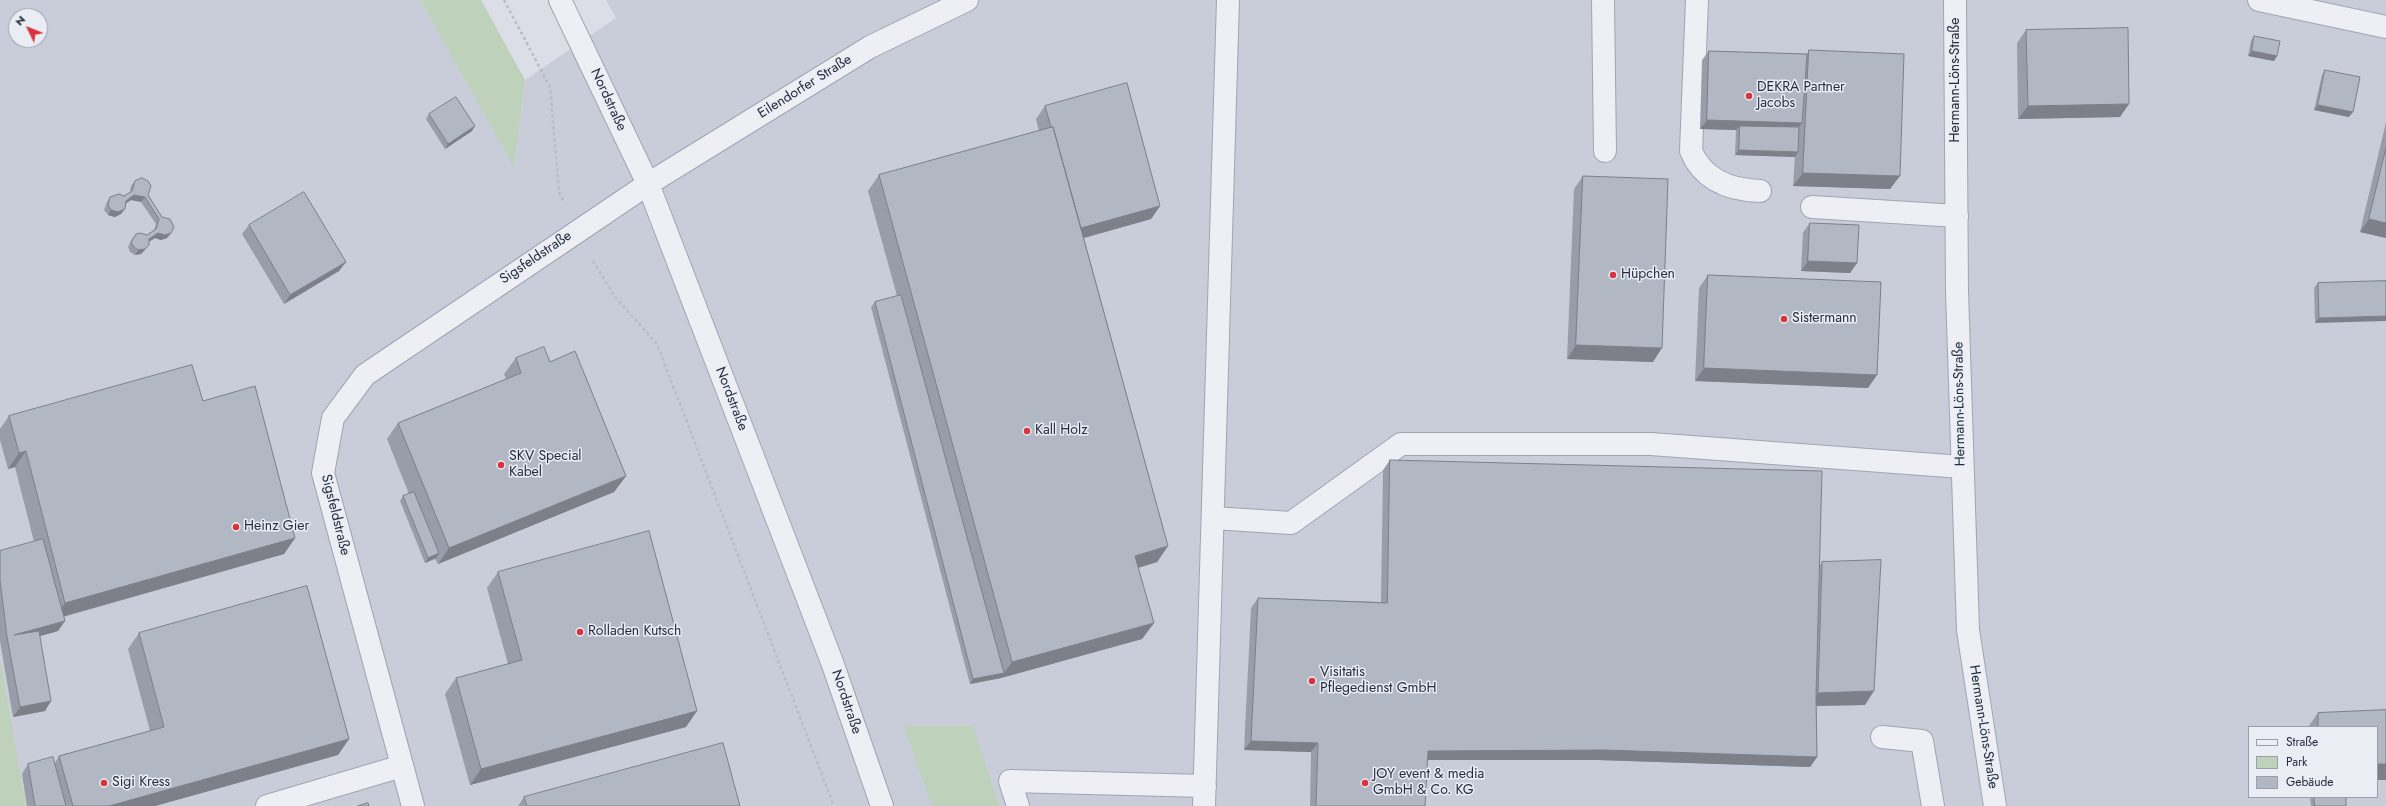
<!DOCTYPE html>
<html>
<head>
<meta charset="utf-8">
<style>
	body { margin:0 }
	#map { position:relative; width:2386px; height:806px; overflow:hidden; background:#dbdee7; font-family:Jost,sans-serif }
	canvas { display:block }
	.legend { position:absolute; left:2248px; top:726px; width:130px; height:72px; box-sizing:border-box; background:#eaedf4; border:1px solid #9b9fab; margin:0; padding:5px 7px; list-style:none; font-size:12px; color:#242b3d }
	.legend li { display:flex; align-items:center; gap:8px; height:20px }
	.legend b { width:20px; border:1px solid #9b9fab }
	.north { position:absolute; left:8px; top:8px; width:40px; height:40px; box-sizing:border-box; background:#eaedf4; border:1px solid #9b9fab; border-radius:50%; rotate:313deg; font-size:11px; font-weight:700; line-height:16px; text-align:center; color:#242b3d }
	.north::after { content:''; display:block; margin:auto; width:14px; height:18px; background:#d8343b; clip-path:polygon(50% 0,100% 100%,50% 72%,0 100%) }
</style>
</head>
<body>
<div id="map">
<canvas width="2386" height="806"></canvas>
<ul class="legend">
<li><b style="height:5px;background:#edeff5"></b>Straße</li>
<li><b style="height:11px;background:#bed1bb"></b>Park</li>
<li><b style="height:11px;background:#b2b7c4"></b>Gebäude</li>
</ul>
<div class="north">N</div>
</div>
<script>
const context = document.querySelector('canvas').getContext('2d');
context.lineJoin = 'round';
function fillPath(path, color) { context.fillStyle = color; context.fill(path, 'evenodd'); }
function stroke(path, color, width, dash) { context.strokeStyle = color; context.lineWidth = width; context.lineCap = dash ? 'butt' : 'round'; context.setLineDash(dash || []); context.stroke(path); }
function drawText(font, color, halo, rows, align = 'center') {
  context.font = font + ' Jost,sans-serif'; context.lineWidth = 3; context.setLineDash([]); context.textBaseline = 'middle'; context.strokeStyle = halo; context.fillStyle = color; for (const [text, x, y, turn = 0] of rows) {
    context.save(); context.translate(x, y); context.rotate((+turn || 0) * Math.PI / 180); context.textAlign = isNaN(turn) ? turn : align; if (halo) context.strokeText(text, 0, 0); context.fillText(text, 0, 0); context.restore();
  }
}
fillPath(new Path2D(`
	M0,0h420l94,166 11,-86 91,-62 -10,-18h1780v806h-2360l-26,-150zM16,16h24v24h-24zM2249,727h128v70h-128z`), '#c8cdd9');
fillPath(new Path2D(`
	M420,0h61l44,80 -11,87z
	M0,656l26,150h-26z
	M904,726h69l26,80h-67z`), '#bed1bb');
const service = new Path2D(`
	M1603,0l2,151
	M1697,0l-6,151c12,29 39,39 69,40
	M1812,207l145,9
	M1213,518l78,5 110,-79h250l311,23
	M1882,737l40,4 11,65
	M267,806l135,-40
	M1018,806l-8,-25 195,5
	M1204,806l24,-806`);
const minor = new Path2D(`
	M1955,0l2,291 11,339 27,176
	M413,806l-90,-333 10,-55 32,-43 283,-191`);
const tertiary = new Path2D(`
	M560,0l88,184 184,478 50,144
	M2259,0l127,27
	M648,184l222,-137 97,-47`);
stroke(service, '#a0a5b1', 24);
stroke(minor, '#a0a5b1', 24);
stroke(tertiary, '#a0a5b1', 24);
stroke(new Path2D(`
	M504,0l46,87 9,105 5,11
	M593,261l22,36 42,47 177,462`), '#b9bcc5', 2.5, [3, 3]);
stroke(service, '#edeff5', 22);
stroke(minor, '#edeff5', 22);
stroke(tertiary, '#edeff5', 22);
fillPath(new Path2D(`
	M2026,30l94,87 -102,2 -1,-76z
	M2254,36l23,20 -3,5 -26,-5 3,-15z
	M1809,50l81,139 -97,-3 2,-30v1l-60,-2 1,-25 -36,-1 2,-69 7,-9 98,3z
	M2325,70l24,47 -35,-7 8,-35z
	M1045,106l115,100 -9,13 -67,19 84,308 -11,16 -19,6 16,55 -12,16 -141,39 -31,6 -99,-377 4,-5 22,-6 -29,-105 11,-16 160,-44 -3,-12z
	M429,114l43,17 -27,18 -19,-30z
	M2386,122v116l-26,-6z
	M1583,176l70,186 -86,-3 7,-170z
	M135,181l13,14 23,38 -4,5 -6,2 -6,-2 -6,4 -4,8 -4,4 -6,1 -5,-3 -2,-5 4,-8 4,-5 11,1 7,-4 2,-7 -15,-22 -10,-2 -6,4 -4,10 -6,3 -7,-2 -4,-5 3,-8 3,-5 14,-1 6,-4 1,-6z
	M1810,223l47,40 -7,10 -49,-2 2,-39z
	M249,225l97,37 -7,9 -55,33 -42,-70z
	M1708,275l160,113 -173,-7 4,-93z
	M2386,281l-71,42 -1,-35 4,-5z
	M516,358l34,4 76,114 -12,16 -176,72 -3,-5 -10,4 -25,-62 3,-5 6,-2 -22,-55 11,-16 108,-44 -2,-5z
	M203,401l92,137 -11,16 -221,63 -5,14 -18,5 5,75 -32,6 -13,-76v-90l34,-9 -19,-75 -7,2 -8,-29v-11l9,-13z
	M1390,460l429,107 3,-5 43,143 -49,1 1,51 -7,10 -212,-7h-171l-2,46h-115l1,-54 -67,-2 7,-142 7,-10 123,4 2,-132z
	M498,572l188,155 -216,58 -25,-91 11,-16 52,-14 -21,-76z
	M139,633l210,106 -11,16 -183,51h-128l-5,-32 6,-10 27,-1 4,-7 91,-25 -22,-82z
	M2386,710v70h-9v-53h-69l10,-14z
	M524,797l3,9h-9z
	M2310,797h36v9h-35z`), '#999da9');
fillPath(new Path2D(`
	M2252,51l25,5 -3,5 -26,-5z
	M2129,104l-9,13 -102,2 10,-13z
	M2318,105l35,7 -4,5 -35,-7z
	M1707,120l95,3 -7,9 -55,-6 -4,4 -36,-1z
	M475,126l-3,5 -27,18 3,-5z
	M1739,150l59,2 -3,5 -60,-2z
	M1803,173l97,3 -10,13 -97,-3z
	M134,195l11,2 -4,5 -10,-2 -9,6 4,-5z
	M1160,206l-9,13 -82,23 9,-13z
	M125,209l-4,5 -6,3 -7,-2 3,-5z
	M2369,219l17,4v15l-26,-6z
	M158,233h13l-4,5 -6,2 -6,-2 -10,6 4,-5z
	M149,245l-8,9 -6,1 3,-5z
	M1808,261l49,2 -7,10 -49,-2z
	M346,262l-7,9 -55,33 6,-9z
	M2386,316v5l-71,2 4,-5z
	M1576,345l86,3 -9,14 -86,-3z
	M1704,368l173,7 -9,13 -173,-7z
	M26,451l-11,16 -7,2 11,-16z
	M626,476l-12,16 -176,72 11,-16z
	M295,538l-11,16 -230,65 11,-16z
	M1168,546l-11,16 -33,10 11,-16z
	M439,553l-3,5 -11,5 3,-5z
	M65,621l-7,10 -49,14 5,-10z
	M1154,623l-12,16 -141,39 -31,6 3,-5 31,-6 8,-11z
	M1874,691l-9,14 -56,1 9,-13z
	M51,701l-6,10 -32,6 7,-10z
	M697,711l-11,16 -216,58 11,-16z
	M349,739l-11,16 -183,51h-46z
	M1251,741l67,2 -7,9 -67,-2z
	M1605,750l212,7 -7,10 -212,-7h-177l7,-9z
	M2377,764h9v16h-9z`), '#7d8089');
const building = new Path2D(`
	M2128,28l1,76 -101,2 -2,-76z
	M2254,36l26,5 -3,15 -25,-5z
	M1809,50l95,4 -4,122 -97,-3z
	M1709,51l98,3 -5,69 -95,-3z
	M2325,70l35,7 -7,35 -35,-7z
	M1127,83l33,123 -79,22 -28,-101h-2l-6,-21z
	M456,97l19,29 -27,18 -19,-30z
	M1740,126l59,1 -1,25 -59,-2z
	M1053,127l115,419 -33,10 19,67 -142,39 -133,-487z
	M2386,148v75l-17,-4z
	M1583,176l85,3 -6,169 -86,-3z
	M142,178l6,3 3,5 -3,9 14,22 8,2 4,8 -3,6 -6,2 -7,-2 -9,6v6l-4,4 -7,1 -4,-3 -3,-5 5,-8 4,-1 7,2 9,-6 3,-10 -14,-22 -11,-2 -8,6 -1,8 -7,3 -7,-2 -3,-5 2,-8 9,-3 5,2 8,-5 3,-10z
	M304,192l42,70 -56,33 -41,-70z
	M1810,223l49,2 -2,38 -49,-2z
	M1708,275l173,7 -4,93 -173,-7z
	M2386,281v35l-67,2 -1,-35z
	M901,295l103,378 -31,6 -98,-377z
	M544,347l6,15 25,-11 51,125 -177,72 -51,-125 123,-50 -5,-15z
	M192,365l11,36 52,-15 40,152 -230,65 -39,-152 -7,2 -10,-37z
	M1390,460l432,11 -6,225 1,61 -212,-7 -177,1 -3,55h-109l2,-63 -67,-2 7,-143 129,5z
	M414,492l25,61 -11,5 -25,-62z
	M649,531l48,180 -216,58 -25,-91 66,-18 -24,-88z
	M43,539l22,82 -51,14 25,-4 12,70 -31,6 -13,-70 -7,-57v-29z
	M1881,560l-7,131 -56,2 4,-131z
	M307,586l42,153 -240,67h-36l-14,-50 105,-29 -25,-94z
	M2386,710v54h-9v-37h-59v-14z
	M723,743l17,63h-213l-3,-9z
	M53,757l13,49h-31l-7,-42z
	M2314,797h32v9h-31z
	M368,803l1,3h-11z`);
fillPath(building, '#b2b7c4');
stroke(building, '#7d8089', 1);
for (const [x, y, r, color] of [
	[1749,96,4,"#d8343b"],
	[1613,275,4,"#d8343b"],
	[1784,319,4,"#d8343b"],
	[1027,431,4,"#d8343b"],
	[501,465,4,"#d8343b"],
	[236,527,4,"#d8343b"],
	[580,632,4,"#d8343b"],
	[1312,681,4,"#d8343b"],
	[104,783,4,"#d8343b"],
	[1365,783,4,"#d8343b"]
]) { const dot = new Path2D(); dot.arc(x, y, r, 0, 2 * Math.PI); context.fillStyle = color; context.fill(dot); stroke(dot, '#eaedf4', 1.5); }
drawText('14px', '#242b3d', '#eaedf4', [
	["Hermann-Löns-Straße",1956,80,-90],
	["Eilendorfer Straße",805,87,-32],
	["Nordstraße",608,100,65],
	["Sigsfeldstraße",536,258,-34],
	["Nordstraße",731,399,69],
	["Hermann-Löns-Straße",1960,404,-91],
	["Sigsfeldstraße",335,515,76],
	["Nordstraße",846,702,71],
	["Hermann-Löns-Straße",1983,727,81]
]);
drawText('14px', '#242b3d', '#eaedf4', [
	["DEKRA Partner",1757,88],
	["Jacobs",1757,104],
	["Hüpchen",1621,275],
	["Sistermann",1792,319],
	["Kall Holz",1035,431],
	["SKV Special",509,457],
	["Kabel",509,473],
	["Heinz Gier",244,527],
	["Rolladen Kutsch",588,632],
	["Visitatis",1320,673],
	["Pflegedienst GmbH",1320,689],
	["JOY event & media",1373,775],
	["GmbH & Co. KG",1373,791],
	["Sigi Kress",112,783]
], 'left');
</script>
</body>
</html>
